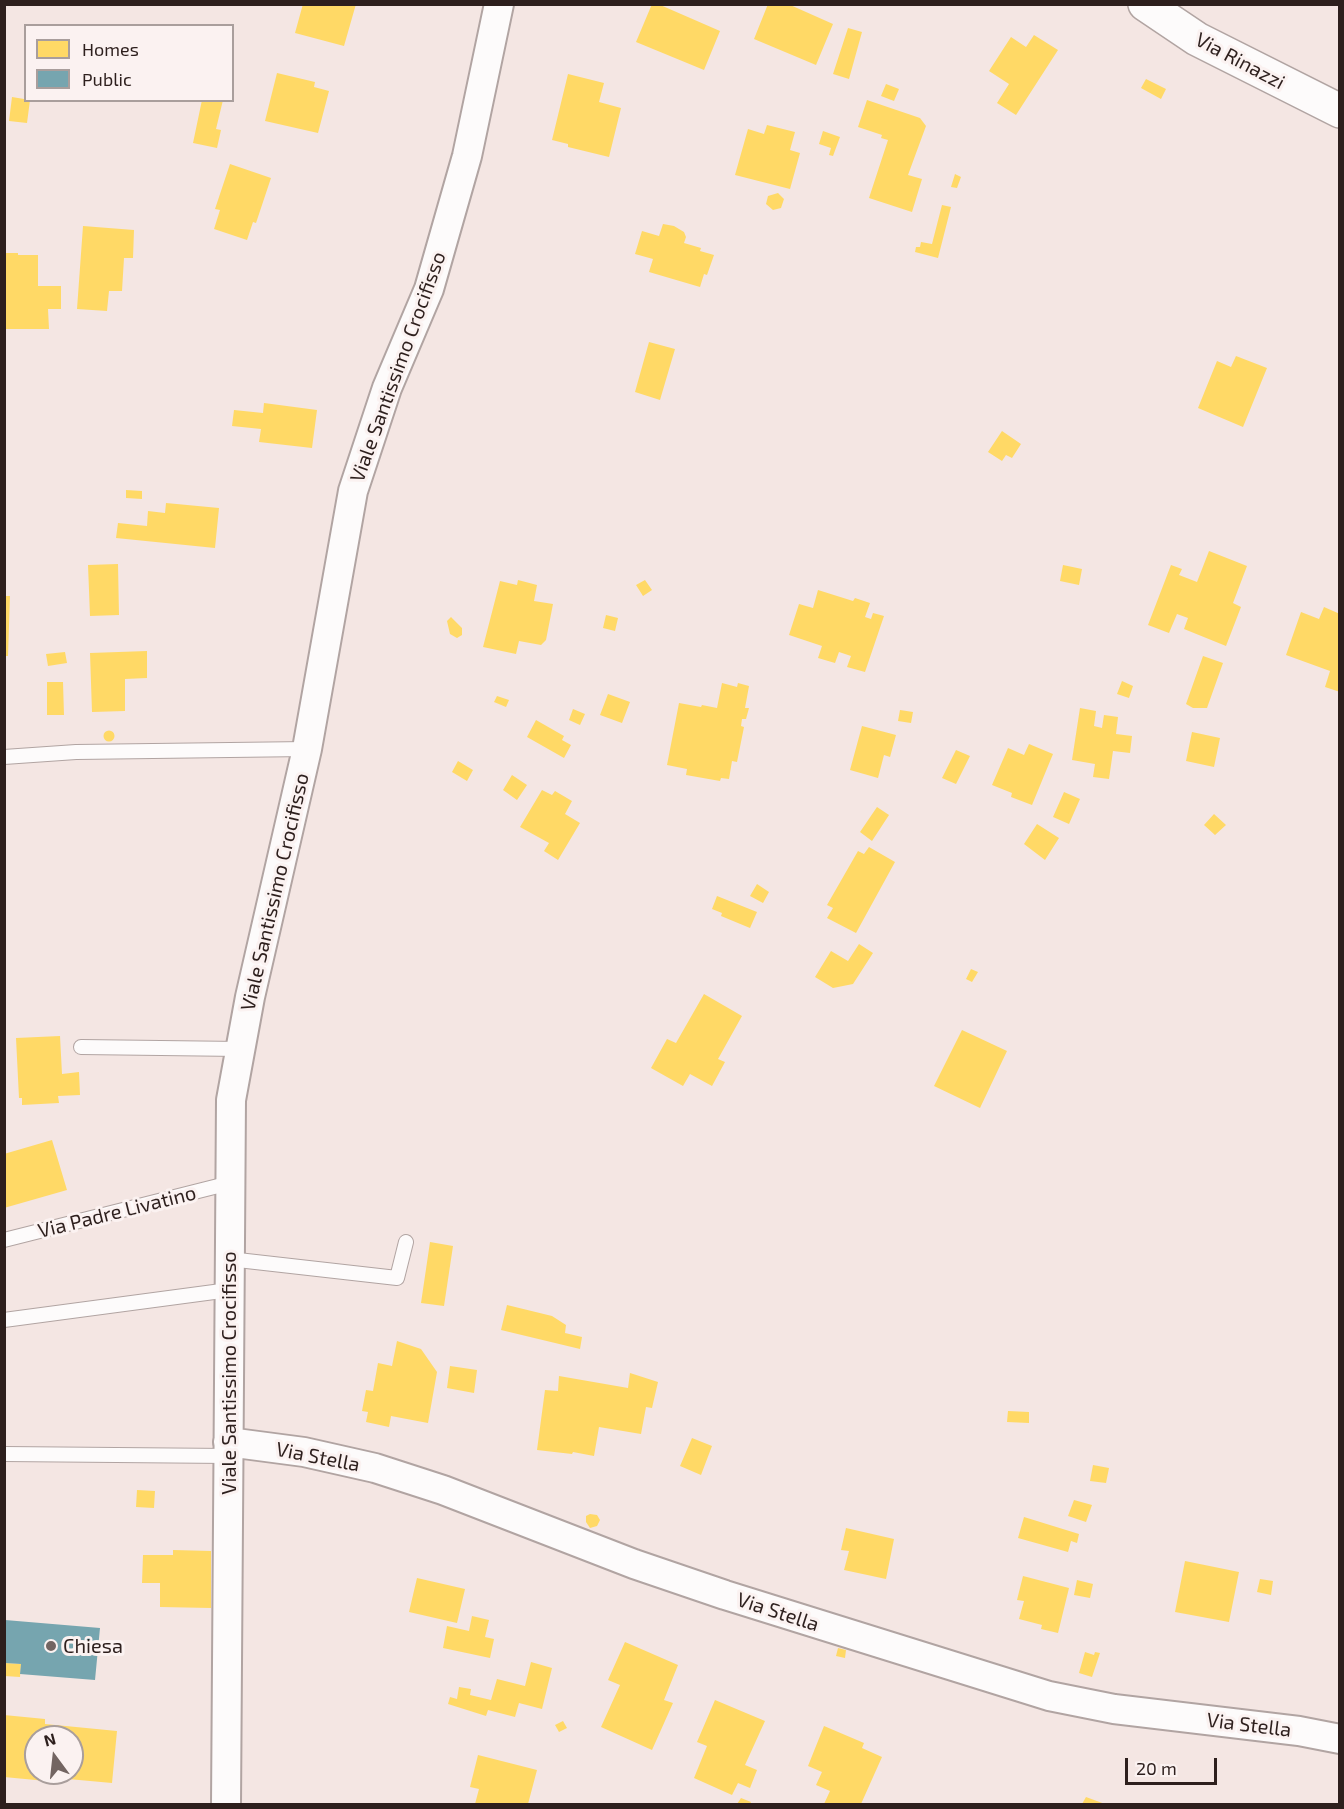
<!DOCTYPE html>
<html>
<head>
<meta charset="utf-8">
<style>
	body { margin:0 }
	#map { position:relative; width:1344px; height:1809px; overflow:hidden; background:#f4e6e3; font-family:"Exo 2",sans-serif }
	canvas { display:block }
	.frame { position:absolute; inset:0; border:6px solid #2d1f1d; pointer-events:none }
	.legend { position:absolute; left:24px; top:24px; width:210px; height:78px; box-sizing:border-box; background:#fbf2f1; border:2px solid #a99e9c; margin:0; padding:8px 10px; list-style:none; font-size:18px; color:#2d1f1d }
	.legend li { display:flex; align-items:center; gap:12px; height:30px }
	.legend b { width:30px; border:2px solid #a99e9c }
	.north { position:absolute; left:24px; top:1725px; width:60px; height:60px; box-sizing:border-box; background:#fbf2f1; border:2px solid #a99e9c; border-radius:50%; rotate:345deg; font-size:16px; font-weight:700; line-height:24px; text-align:center; color:#2d1f1d }
	.north::after { content:''; display:block; margin:auto; width:21px; height:27px; background:#736562; clip-path:polygon(50% 0,100% 100%,50% 72%,0 100%) }
	.scale { position:absolute; left:1125px; top:1758px; width:92px; height:27px; box-sizing:border-box; border:3px solid #2d1f1d; border-top:0; padding-left:8px; font-size:18px; line-height:21px; white-space:nowrap; color:#2d1f1d; -webkit-text-stroke:4px #fbf2f1; paint-order:stroke }
</style>
</head>
<body>
<div id="map">
<canvas width="1344" height="1809"></canvas>
<div class="frame"></div>
<ul class="legend">
<li><b style="height:16px;background:#ffd966"></b>Homes</li>
<li><b style="height:16px;background:#76a5af"></b>Public</li>
</ul>
<div class="north">N</div>
<div class="scale">20 m</div>
</div>
<script>
const context = document.querySelector('canvas').getContext('2d');
context.lineJoin = 'round';
function fillPath(path, color) { context.fillStyle = color; context.fill(path, 'evenodd'); }
function stroke(path, color, width, dash) { context.strokeStyle = color; context.lineWidth = width; context.lineCap = dash ? 'butt' : 'round'; context.setLineDash(dash || []); context.stroke(path); }
function drawText(font, color, halo, rows, align = 'center') {
  context.font = font + ' "Exo 2",sans-serif'; context.lineWidth = 6; context.setLineDash([]); context.textBaseline = 'middle'; context.strokeStyle = halo; context.fillStyle = color; for (const [text, x, y, turn = 0] of rows) {
    context.save(); context.translate(x, y); context.rotate((+turn || 0) * Math.PI / 180); context.textAlign = isNaN(turn) ? turn : align; if (halo) context.strokeText(text, 0, 0); context.fillText(text, 0, 0); context.restore();
  }
}
fillPath(new Path2D(`
	M303,4h53l-12,42 -49,-13z
	M652,4h6l62,27 -16,39 -68,-28z
	M768,4h20l45,20 -17,41 -62,-26z
	M848,28l14,4 -13,47 -16,-5z
	M1034,35l24,15 -42,65 -19,-12 12,-19 -20,-13 22,-34 15,10z
	M277,73l38,9 -1,5 15,4 -11,42 -53,-12z
	M568,74l36,9 -5,19 22,6 -12,49 -41,-10v-3l-16,-4z
	M1146,79l20,10 -5,10 -20,-11z
	M886,84l13,5 -5,12 -13,-5z
	M12,97l18,3 -3,23 -18,-2z
	M202,100h21l-7,29 5,1 -4,18 -24,-5z
	M867,100l53,18 6,8 -18,49 14,4 -10,33 -43,-14 19,-58 -7,-2 1,-3 -24,-8z
	M767,125l28,7 -5,18 10,3 -10,36 -55,-14 13,-46 16,5z
	M823,131l17,6 -7,19 -4,-1 2,-7 -12,-4z
	M230,164l41,14 -15,45 -3,-1 -6,18 -33,-11 6,-19 -5,-1z
	M955,174l6,3 -4,11 -6,-1z
	M778,193l6,6 -3,9 -8,2 -7,-6 2,-8z
	M942,205l9,2 -13,51 -23,-6 1,-5h4l1,-5 11,2z
	M663,224l11,2 10,6 2,5 -2,6 17,5 -1,3 14,4 -7,20 -3,-1 -4,13 -51,-15 4,-13 -18,-5 7,-23 17,5z
	M83,226l51,4 -1,28h-9l-2,33h-13l-2,20 -30,-2z
	M4,253h14v2h20v31h23v23h-13l1,20h-45z
	M649,342l26,7 -15,51 -25,-8z
	M1236,356l31,12 -24,59 -45,-19 19,-47 14,6z
	M264,403l53,7 -5,38 -53,-6 2,-13 -29,-3 2,-16 29,3z
	M1002,431l19,13 -9,14 -6,-3 -4,6 -14,-9z
	M126,490l16,1v8l-16,-1z
	M166,503l53,5 -4,40 -99,-10 2,-15 29,3 1,-15 17,2z
	M1209,551l38,15 -14,37 8,4 -15,39 -42,-17 4,-11 -11,-4 -8,19 -21,-8 23,-60 11,4 -3,6 18,7z
	M118,564l1,51 -29,1 -2,-51z
	M1063,565l19,4 -3,16 -19,-4z
	M518,580l19,5 -3,16 19,3 -7,36 -5,5 -22,-4 -3,13 -33,-7 17,-66 17,4z
	M645,580l7,10 -9,6 -7,-11z
	M818,590l35,11 2,-3 15,5 -5,14 6,2 2,-6 11,3 -19,56 -18,-5 4,-11 -12,-4 -4,11 -17,-5 4,-12 -33,-11 10,-31 14,4z
	M4,596h6l-2,60h-4z
	M1324,607l16,7v78l-15,-5 5,-16 -44,-16 15,-43 18,7z
	M606,615l12,3 -3,13 -12,-3z
	M451,617l11,11v7l-5,3 -7,-4 -3,-13z
	M147,651v27l-22,1v32l-33,1 -2,-59z
	M65,652l2,11 -19,3 -2,-12z
	M1203,656l20,7 -16,45h-14l-7,-4z
	M1122,681l11,5 -4,12 -12,-4z
	M47,682h16l1,33h-17z
	M722,683l15,4 1,-4 11,3 -4,22h4l-3,11h-4l-1,7 3,1 -7,35 -5,-1 -3,18 -8,-1 -1,3 -34,-6 1,-6 -20,-4 12,-62 22,4 1,-2 15,3z
	M608,694l22,8 -8,21 -22,-8z
	M497,696l12,4 -3,7 -12,-5z
	M1080,708l16,3 -2,15 8,2 2,-13 14,2 -2,17 16,2 -2,17 -17,-2 -4,28 -16,-2 2,-13 -23,-4z
	M573,709l12,5 -5,11 -11,-5z
	M900,710l13,2 -2,11 -13,-2z
	M536,720l28,16 -2,4 9,5 -7,13 -37,-21z
	M862,726l34,9 -6,22 -6,-2 -6,23 -28,-8z
	M103.5 736a5.5 5.5 0 1 1 11 0a5.5 5.5 0 1 1-11 0Z
	M1192,732l28,6 -6,29 -28,-6z
	M1029,744l24,10 -21,51 -21,-8 1,-4 -20,-8 16,-37 16,7z
	M956,750l14,6 -14,28 -14,-6z
	M458,761l15,9 -6,11 -15,-9z
	M512,775l15,10 -10,15 -14,-10z
	M542,790l10,5 3,-4 17,10 -7,13 15,9 -22,37 -14,-9 5,-8 -29,-16z
	M1064,792l16,7 -11,25 -16,-7z
	M877,807l12,8 -17,26 -12,-9z
	M1214,814l12,11 -11,10 -11,-10z
	M1037,824l22,14 -14,22 -21,-16z
	M869,847l26,15 -39,71 -29,-15 6,-10 -6,-3 31,-54 6,3z
	M757,884l12,8 -6,11 -13,-7z
	M717,896l40,16 -7,16 -29,-12 1,-3 -10,-4z
	M859,944l14,9 -20,31 -20,4 -18,-11 16,-26 17,10z
	M971,969l7,3 -6,10 -6,-3z
	M704,994l38,22 -24,43 7,3 -13,24 -22,-12 -7,12 -32,-18 16,-29 9,4z
	M962,1030l45,21 -27,57 -46,-22z
	M60,1036l2,38 17,-2 1,23 -22,1 1,7 -37,2v-7h-3l-3,-60z
	M52,1140l15,50 -63,18v-54z
	M430,1242l23,4 -9,60 -23,-3z
	M507,1305l45,11 14,9 -1,8 17,4 -2,12 -79,-19z
	M397,1341l24,8 16,23 -9,51 -37,-7 -2,11 -23,-5 2,-10 -6,-1 4,-21 7,1 5,-28 14,3z
	M450,1366l27,4 -3,23 -27,-5z
	M630,1373l28,9 -6,26 -6,-1 -5,27 -42,-7 -5,29 -21,-4 -1,2 -35,-4 8,-60 13,1 1,-15 69,12z
	M1008,1411l21,1v11l-22,-1z
	M692,1438l20,8 -11,29 -21,-9z
	M1093,1465l16,3 -3,15 -16,-2z
	M137,1490l18,1 -1,17 -18,-1z
	M1074,1500l18,5 -6,17 -18,-6z
	M590,1514l7,1 3,5 -3,6 -7,2 -4,-6v-6z
	M1024,1517l55,17 -2,9 -6,-2 -3,11 -50,-14z
	M846,1528l48,11 -8,40 -42,-9 5,-19 -8,-1z
	M173,1550l38,1v57l-51,-1v-24h-18l1,-28h30z
	M1185,1561l54,11 -10,50 -54,-10z
	M1023,1576l46,12 -11,45 -17,-4 1,-4 -23,-6 5,-18 -7,-1z
	M417,1578l48,11 -8,34 -48,-11z
	M1260,1579l13,2 -2,14 -14,-3z
	M1077,1580l16,4 -3,14 -16,-3z
	M472,1616l17,4 -4,17 9,2 -4,19 -47,-10 4,-22 22,5z
	M625,1642l53,23 -14,35 9,3 -21,47 -51,-23 19,-42 -12,-5z
	M838,1648l8,2 -1,8 -9,-2z
	M1085,1652l9,3 1,-3 5,1 -8,24 -13,-4z
	M531,1662l21,6 -10,41 -23,-6 -4,14 -27,-7 -2,6 -38,-12 2,-7 7,2 2,-12 12,2 -1,6 21,5 6,-21 28,7z
	M5,1663l16,1 -1,13 -16,-1z
	M715,1700l50,21 -20,44 12,5 -7,18 -12,-5 -6,12 -38,-17 13,-32 -10,-4z
	M4,1715l41,4v5l72,7 -5,52 -66,-6v4l-42,-4zM36,1737h36v36h-36z
	M563,1721l4,7 -8,4 -4,-7z
	M824,1726l40,17 -2,5 20,9 -21,47h-37l6,-13 -14,-6 6,-13 -14,-6z
	M478,1755l59,15 -9,34h-53l4,-15 -9,-2z
	M1086,1797l19,7h-23z
	M741,1798l10,4 -1,2h-13z`), '#ffd966');
fillPath(new Path2D(`
	M5,1620l95,8 -5,52 -75,-6 1,-10 -16,-1z`), '#76a5af');
const lane = new Path2D(`
	M4,757l72,-5 231,-3
	M81,1047l159,2
	M4,1240l226,-57
	M229,1259l168,19 9,-36
	M4,1320l225,-30
	M4,1454l224,2`);
const street = new Path2D(`
	M228,1442l76,10 71,16 68,22 191,74 91,31 324,101 65,13 185,22 41,8
	M226,1804l5,-704 19,-103 57,-248 46,-258 34,-103 42,-99 38,-133 32,-152`);
const secondary = new Path2D(`
	M1145,4l52,35 143,72`);
stroke(lane, '#b1a4a2', 16);
stroke(street, '#b1a4a2', 32);
stroke(secondary, '#b1a4a2', 36);
stroke(lane, '#fdfbfb', 14);
stroke(street, '#fdfbfb', 28);
stroke(secondary, '#fdfbfb', 33);
for (const [x, y, r, color] of [
	[51,1646,6,"#736562"]
]) { const dot = new Path2D(); dot.arc(x, y, r, 0, 2 * Math.PI); context.fillStyle = color; context.fill(dot); stroke(dot, '#fbf2f1', 2); }
drawText('20px', '#2d1f1d', '#fbf2f1', [
	["Via Rinazzi",1240,61,28],
	["Viale Santissimo Crocifisso",398,367,-70],
	["Viale Santissimo Crocifisso",275,892,-77],
	["Via Padre Livatino",117,1212,-14],
	["Viale Santissimo Crocifisso",229,1373,-90],
	["Via Stella",318,1457,11],
	["Via Stella",778,1612,18],
	["Via Stella",1249,1725,7]
]);
drawText('20px', '#2d1f1d', '#fbf2f1', [
	["Chiesa",63,1646]
], 'left');
</script>
</body>
</html>
